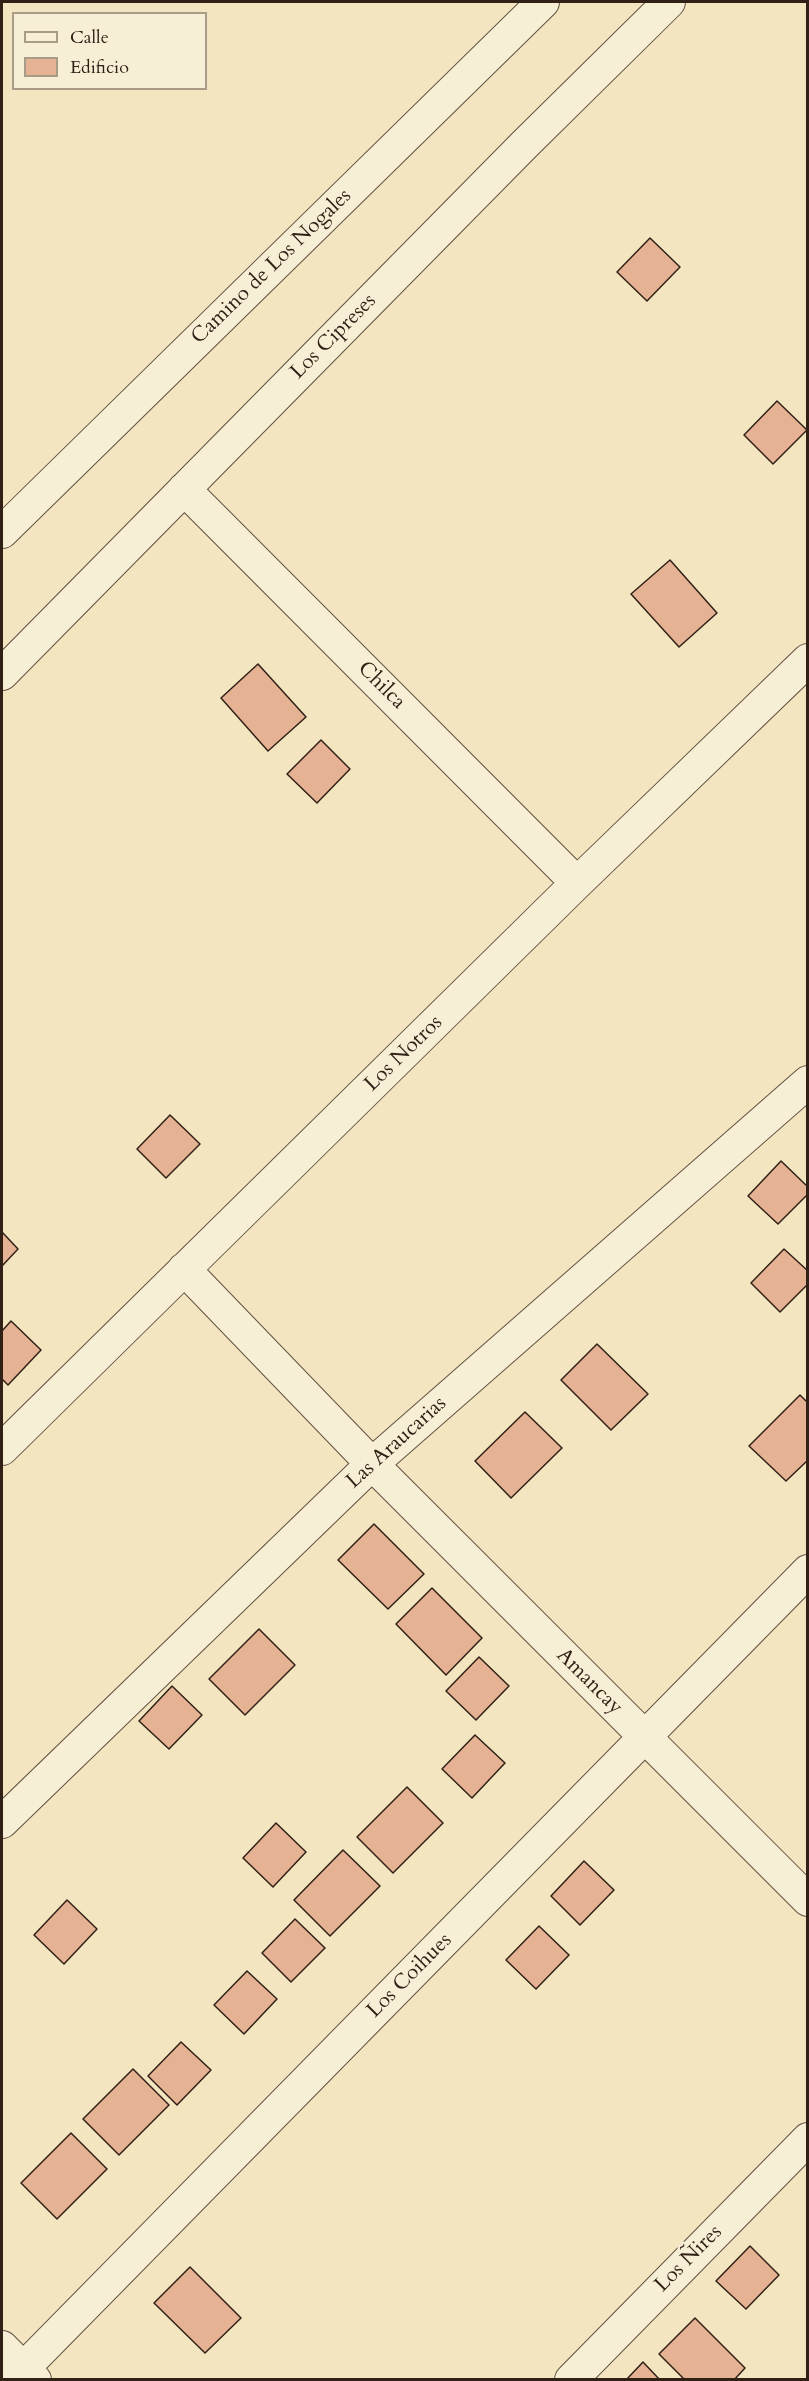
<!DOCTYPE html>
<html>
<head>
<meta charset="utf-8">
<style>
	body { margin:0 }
	#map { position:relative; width:809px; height:2381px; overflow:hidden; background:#f3e5c0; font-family:Cardo,serif }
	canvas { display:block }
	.frame { position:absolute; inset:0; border:3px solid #312016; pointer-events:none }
	.legend { position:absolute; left:12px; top:12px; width:195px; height:78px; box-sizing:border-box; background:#f7eed6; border:2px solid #a89c89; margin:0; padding:8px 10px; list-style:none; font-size:18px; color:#312016 }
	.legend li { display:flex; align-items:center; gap:12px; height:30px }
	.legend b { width:30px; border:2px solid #a89c89 }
</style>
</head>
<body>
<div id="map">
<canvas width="809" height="2381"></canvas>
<div class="frame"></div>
<ul class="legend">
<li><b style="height:8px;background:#f7eed6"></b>Calle</li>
<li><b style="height:16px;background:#e5b394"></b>Edificio</li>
</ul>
</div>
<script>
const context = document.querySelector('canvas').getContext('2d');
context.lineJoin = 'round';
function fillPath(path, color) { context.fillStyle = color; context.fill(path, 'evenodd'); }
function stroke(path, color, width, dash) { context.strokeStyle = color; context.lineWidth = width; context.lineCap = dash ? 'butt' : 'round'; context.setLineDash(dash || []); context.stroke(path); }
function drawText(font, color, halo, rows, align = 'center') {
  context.font = font + ' Cardo,serif'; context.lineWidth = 4.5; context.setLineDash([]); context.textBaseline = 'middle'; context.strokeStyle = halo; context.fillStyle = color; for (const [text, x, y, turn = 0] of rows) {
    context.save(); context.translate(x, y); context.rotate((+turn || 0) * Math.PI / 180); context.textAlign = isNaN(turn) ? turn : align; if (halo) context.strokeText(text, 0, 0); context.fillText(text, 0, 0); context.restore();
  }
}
const building = new Path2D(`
	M650,238l30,29 -33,34 -30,-29z
	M777,401l30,29 -34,34 -29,-29z
	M670,560l47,53 -38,34 -48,-53z
	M258,664l48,53 -38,34 -47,-53z
	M321,740l29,29 -33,34 -30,-29z
	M170,1115l30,29 -34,34 -29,-29z
	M781,1161l27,26v7l-30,30 -30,-28z
	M2,1232l16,17 -16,17z
	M784,1249l24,22v13l-28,28 -29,-29z
	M11,1321l30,29 -33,35 -6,-6v-48z
	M597,1344l51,50 -37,36 -50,-50z
	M800,1395l8,8v57l-22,21 -37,-35z
	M525,1412l37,36 -51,50 -36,-37z
	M374,1524l50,50 -36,35 -50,-49z
	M432,1588l50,50 -36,37 -50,-51z
	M259,1629l36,36 -50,50 -36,-36z
	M479,1657l30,29 -33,34 -30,-29z
	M172,1686l30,29 -33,34 -30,-28z
	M475,1735l30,28 -33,35 -30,-29z
	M407,1787l36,36 -50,50 -36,-36z
	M276,1823l30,29 -33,35 -30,-29z
	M343,1850l37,36 -50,50 -36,-36z
	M584,1861l30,29 -34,35 -29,-29z
	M67,1900l30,29 -33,35 -30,-29z
	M295,1919l30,29 -34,34 -29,-29z
	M539,1926l30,29 -33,34 -30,-29z
	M247,1971l30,28 -33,35 -30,-29z
	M181,2042l30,28 -34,35 -29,-29z
	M133,2069l36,36 -50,50 -36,-36z
	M71,2133l36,36 -50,50 -36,-36z
	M750,2246l29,29 -33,34 -30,-28z
	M190,2267l51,51 -36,35 -51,-50z
	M695,2318l50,50 -11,12h-49l-26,-26z
	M643,2362l17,18h-34z`);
fillPath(building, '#e5b394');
stroke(building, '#312016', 1.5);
const street = new Path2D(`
	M184,489l393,394
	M2,532l541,-530
	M2,674l523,-530 144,-142
	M184,1269l188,195 436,436
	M2,1449l575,-566 231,-223
	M2,1822l370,-358 436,-382
	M2,2347l33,33
	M12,2380l796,-809
	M571,2380l237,-241`);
stroke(street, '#625140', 34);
stroke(street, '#f7eed6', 32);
drawText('21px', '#312016', '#f7eed6', [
	["Camino de Los Nogales",272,267,-44],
	["Los Cipreses",334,337,-45],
	["Chilca",381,686,45],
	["Los Notros",404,1054,-44],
	["Las Araucarias",397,1443,-42],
	["Amancay",589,1682,45],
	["Los Coihues",410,1976,-45],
	["Los Ñires",689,2259,-45]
]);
</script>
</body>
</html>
